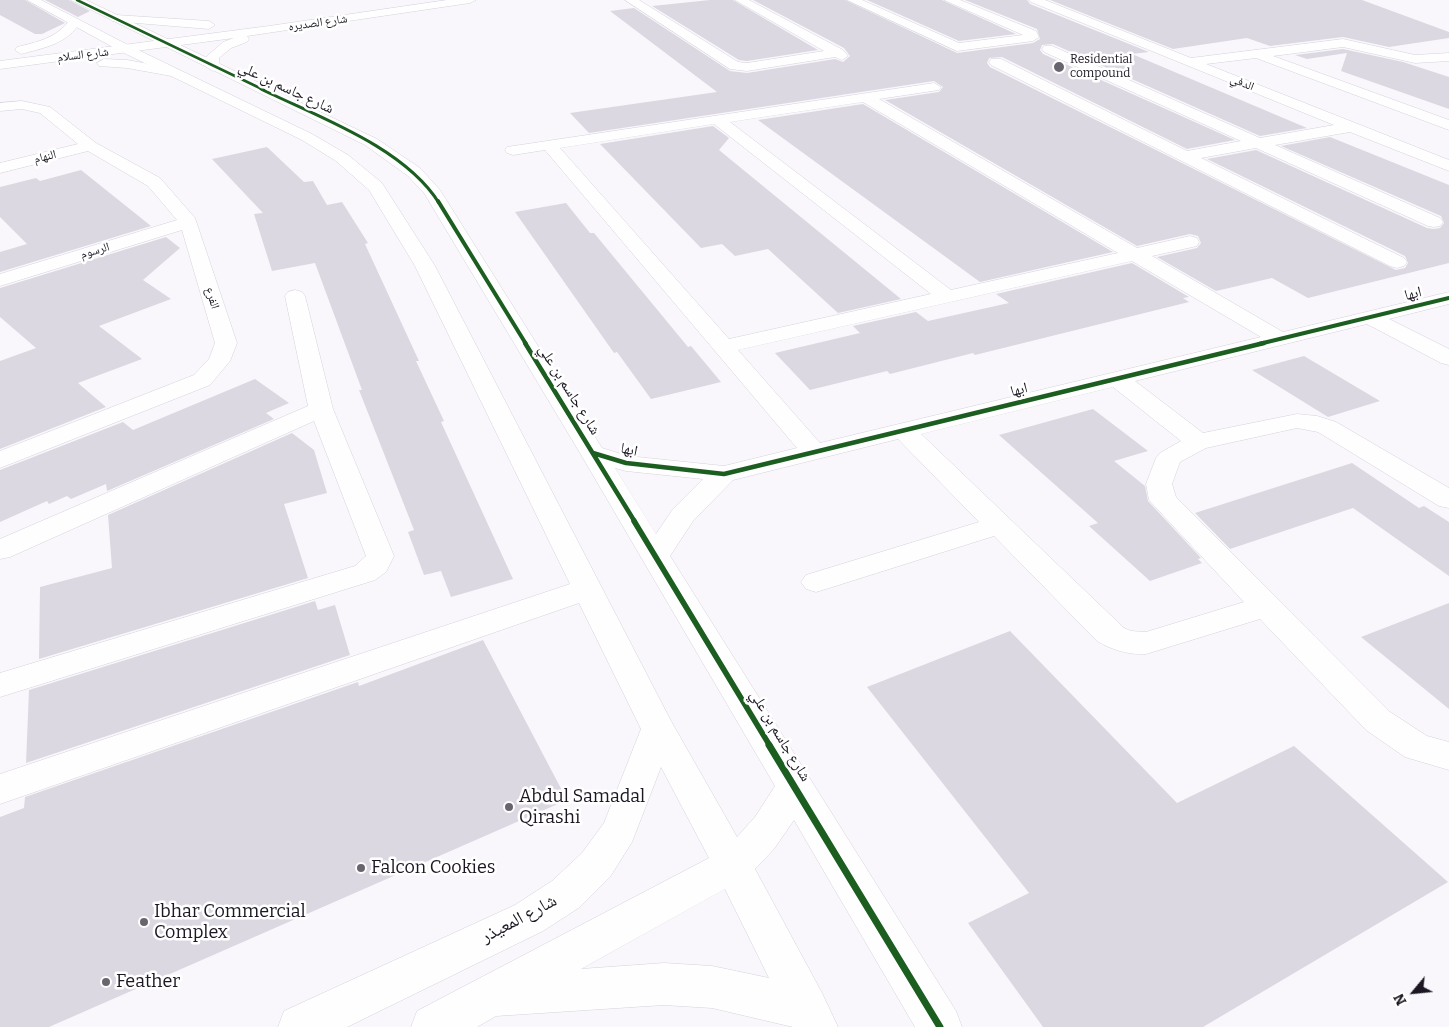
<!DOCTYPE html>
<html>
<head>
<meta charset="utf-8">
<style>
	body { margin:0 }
	#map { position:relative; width:1449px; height:1027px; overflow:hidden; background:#f9f7fc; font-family:Bitter,serif }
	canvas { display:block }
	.north { position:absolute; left:1389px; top:967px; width:50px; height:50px; -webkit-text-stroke:4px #fff; paint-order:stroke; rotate:242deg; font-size:14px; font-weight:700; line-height:20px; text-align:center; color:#1c1722 }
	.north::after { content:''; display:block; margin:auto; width:18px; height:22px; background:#1c1722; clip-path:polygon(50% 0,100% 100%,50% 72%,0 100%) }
</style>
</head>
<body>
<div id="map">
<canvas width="1449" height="1027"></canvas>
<div class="north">N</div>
</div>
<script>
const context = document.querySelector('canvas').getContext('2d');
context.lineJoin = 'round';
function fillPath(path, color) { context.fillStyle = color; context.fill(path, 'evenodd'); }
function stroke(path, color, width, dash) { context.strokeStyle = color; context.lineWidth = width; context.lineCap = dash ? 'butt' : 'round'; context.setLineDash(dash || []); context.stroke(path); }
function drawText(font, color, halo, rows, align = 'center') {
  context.font = font + ' Bitter,"Noto Naskh Arabic",serif'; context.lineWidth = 5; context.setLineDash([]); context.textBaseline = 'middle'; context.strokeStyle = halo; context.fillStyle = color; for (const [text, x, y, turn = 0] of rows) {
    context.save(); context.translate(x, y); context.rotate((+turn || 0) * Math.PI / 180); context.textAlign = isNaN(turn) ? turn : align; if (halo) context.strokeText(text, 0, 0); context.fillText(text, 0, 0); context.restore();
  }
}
fillPath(new Path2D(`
	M0,0h25l40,23 -23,11h-7l-35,-19z
	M45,0h24l21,11 -12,6z
	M710,0h23l85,50 -71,11 -8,-1 -87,-54z
	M753,0h92l112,53 76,-10 7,-4 -3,-10 -72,-29h62l3,4 119,48 -17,2 175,74 -47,8 -207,-92 -11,1 -2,5 3,4 192,86 -48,9 -185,-92 -13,1 -2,5 3,4 406,203 9,-2 3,-5 -3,-7 -198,-97 49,-9 171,78 7,1 6,-1 4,-5 -3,-7 -160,-70 49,-9 119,48v78l-141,35 -36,-20 -56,13 -59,-34 40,-9 4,-5 -3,-7 -8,-2 -53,12 -252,-146 54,-8 4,-5 -9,-6 -345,52 -19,-20 147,-21 -107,-81 24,-3 96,63 17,2 88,-14 8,3 7,-6 -6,-8z
	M867,0h75l74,34 -57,7z
	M1050,0h312l87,32v6l-60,9 -46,-10 -73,9 -23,-8 -74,11z
	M1343,49l60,13 46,15v32l-108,-38 6,-18 -40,6 -12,-4z
	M863,104l250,148 -133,30 -222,-162z
	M713,126l16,12 -10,12 182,149 -63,14 -70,-64 -33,7 -13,-12 -21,4 -101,-104z
	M267,147l37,35 9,-1 14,24 15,-3 26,41 -3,1 54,117h-3l28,60 -3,1 72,157 -62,18 -10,-26 -17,4 -16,-43 6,-2 -55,-140h3l-47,-127 -43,8 -18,-57 9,-1 -51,-54z
	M81,170l70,56 -151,46v-20l27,-8 -27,-27v-30l36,-9 4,3z
	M566,203l24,30h4l94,114 3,-1 30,36 -70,17 -34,-47 -3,1 -99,-141z
	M166,237l14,11 -37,32 28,19 -72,27 43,33 -64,24 28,24 -106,42v-88l36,-13 -36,-31v-29z
	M1132,263l57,34 -6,1 6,4 -214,53 -2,-2 -83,21 -3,-3 -77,19 -35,-37 85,-20 -7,-7 63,-14 12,9 81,-18 -13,-9z
	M1304,356l76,45 -52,16 -76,-47z
	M255,379l34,24 -23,10 8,6 -167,72 -1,-7 -35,15 -4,-3 -18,8 -2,-3 -47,21v-52l123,-48 10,8z
	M1093,409l55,42 -34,10 31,25 3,15 53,57 -3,1 4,4 -52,18 -61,-55 9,-3 -99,-88z
	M292,433l22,17 13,43 -43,11 24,74 -269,81 1,-72 72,-19 -4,-53z
	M1352,463l67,45 5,-2 25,16v54l-96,-68 -123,41 -35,-36z
	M315,601l3,9 17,-5 15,50 -324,108 3,-73z
	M1449,603v106l-88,-72z
	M1010,631l167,172 117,-57 154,136 -245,145h-160l-75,-104 61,-30 -162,-206z
	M483,640l84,160 -518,227h-49v-210l24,-9 1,-11 333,-115 1,4z`), '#dcd8e1');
const minor = new Path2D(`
	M27,0h14l89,46 182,88 36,21 34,28 53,83 236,455 66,116 18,-20 20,-31 -195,-333 -156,-260 -16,-17 -43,-31 -294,-145h15l291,139 43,29 20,22 162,258 26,8 96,10 73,-18 -252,-298 -32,5 -6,-2 -2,-3 2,-3 427,-64 7,4 -2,3 -60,9 258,149 53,-12 7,2 2,4 -2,4 -45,10 131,76 166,-40v12l-60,15 60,30v16l-8,-2 -74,-39 -232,57 68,52 94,-19 20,2 19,6 113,66v20l-10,-2 -121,-74 -21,-4 -91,20 -26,14 -8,22 4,13 214,215 37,24 22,6v28l-44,-13 -39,-27 -106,-111 -114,35c-17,1 -34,-4 -49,-13l-103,-105 -168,53 -10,3 -10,-3 -5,-7 5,-7 173,-53 -81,-83 -165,41 -40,41 -23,35 286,455 6,16h-47l-121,-207 -20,29 -19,20 67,124 16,34h-45l-81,-19 -48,-3 -168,11 -19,11h-66l6,-16 292,-153 -48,-91 -29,75 -22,35 -30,30 -37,24 -196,96h-69l6,-16 231,-106 37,-24 30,-28 22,-30 37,-94 -62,-126 -579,201v-30l570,-190 -155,-318 -46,-76 -33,-29 -34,-21 -180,-88zM863,102l255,151 -167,37 -221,-168zM714,124l217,170 -202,45 -169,-191zM1132,261l129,76 -441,106 -82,-93zM1113,387l68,54 -21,12 -4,5 -10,26 3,16 95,102 -98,30 -15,-1 -7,-3 -203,-194zM615,468l11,3 77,8 -30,30 -17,25zM725,889l44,89 -57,-12 -48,-3 -83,6z
	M625,0h14l99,62 9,1 77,-12 -89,-51h14l94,50 5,6 -6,4 -7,-3 -88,14 -17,-2z
	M847,0h15l97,43 64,-8 -79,-35h16l76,31 3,6 -6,4 -76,10z
	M1029,0h16l146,58 152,-19 72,16 34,-2v8l-34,2 -72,-16 -70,9 176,64v10l-193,-72 -50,6 243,96v11l-99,-39 -75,13 165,73 3,4 -3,4 -6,1 -6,-1 -172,-78 -55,10 203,100 3,4 -3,4 -7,2 -7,-2 -399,-201 -2,-3 2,-3h10l186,92 54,-10 -197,-89 -2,-3 2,-3h8l208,92 74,-13 -303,-123z
	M22,101l28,6 46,36 64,35 35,40 42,125 -7,18 -20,24 -210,83v-17l194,-76 15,-16 6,-16 -33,-113 -182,56v-12l177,-54 -29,-34 -60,-35 -88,22v-10l78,-19 -38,-31 -18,-4 -22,2v-8z
	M295,290l7,2 3,4 28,113 61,147 -8,16 -11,8 -375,117v-24l355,-107 11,-10 -52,-135 -304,136 -10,2v-20l308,-133 -23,-110 3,-4z`);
const major = new Path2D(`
	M447,0h29l-6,3 -223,33 2,3 -2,3 -16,6 -12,10 1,9 -7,4 -7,-4v-10l17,-15 11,-4 -234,31v-8l269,-35z
	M116,15l93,6 6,4 -6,4 -97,-8 -2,-2z
	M74,18l6,4c-12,22 -37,26 -59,32l-6,-4 2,-3c20,-5 41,-9 53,-28z
	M104,59l23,1 50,9 7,4 -7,4 -50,-9 -28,-2 -2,-3z`);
stroke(minor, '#d5d1da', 1);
stroke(major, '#d5d1da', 1);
fillPath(minor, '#fefeff');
fillPath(major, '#fefeff');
stroke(new Path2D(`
	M77,0l187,90`), '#1b5e20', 2.5);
stroke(new Path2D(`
	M261,89c57,28 143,58 178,114`), '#1b5e20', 3);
stroke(new Path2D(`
	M438,201l88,143
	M1259,344l190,-46`), '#1b5e20', 4);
stroke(new Path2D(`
	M525,343l110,179
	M593,453l33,10 98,11 540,-131`), '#1b5e20', 4.5);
stroke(new Path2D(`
	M634,521l136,225`), '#1b5e20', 5.5);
stroke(new Path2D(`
	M769,745l171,282`), '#1b5e20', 7);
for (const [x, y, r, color] of [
	[1059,67,6,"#69656e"],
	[509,807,5,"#69656e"],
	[361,868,5,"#69656e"],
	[144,922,5,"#69656e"],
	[106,982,5,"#69656e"]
]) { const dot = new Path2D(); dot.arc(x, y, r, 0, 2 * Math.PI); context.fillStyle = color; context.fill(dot); stroke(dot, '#fff', 2); }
drawText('12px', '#1c1722', '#fff', [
	["شارع الصديره",318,23,-8],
	["شارع السلام",83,55,-7],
	["الدفي",1242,83,22],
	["النهام",45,157,-14],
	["الرسوم",95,251,-17],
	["الفرع",212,298,73]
]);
drawText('12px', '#1c1722', '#fff', [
	["Residential",1070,60],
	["compound",1070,74]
], 'left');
drawText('15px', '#1c1722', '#fff', [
	["شارع جاسم بن علي",286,88,25],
	["ابها",1413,294,-14],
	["شارع جاسم بن علي",569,390,58],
	["ابها",1019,390,-14],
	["ابها",629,450,12],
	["شارع جاسم بن علي",780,736,59]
]);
drawText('18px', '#1c1722', '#fff', [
	["Abdul Samadal",519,797],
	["Qirashi",519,818],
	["Falcon Cookies",371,868],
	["Ibhar Commercial",154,912],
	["Complex",154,933],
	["Feather",116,982]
], 'left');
drawText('18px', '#1c1722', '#fff', [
	["شارع المعيذر",519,919,-28]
]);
</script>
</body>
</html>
